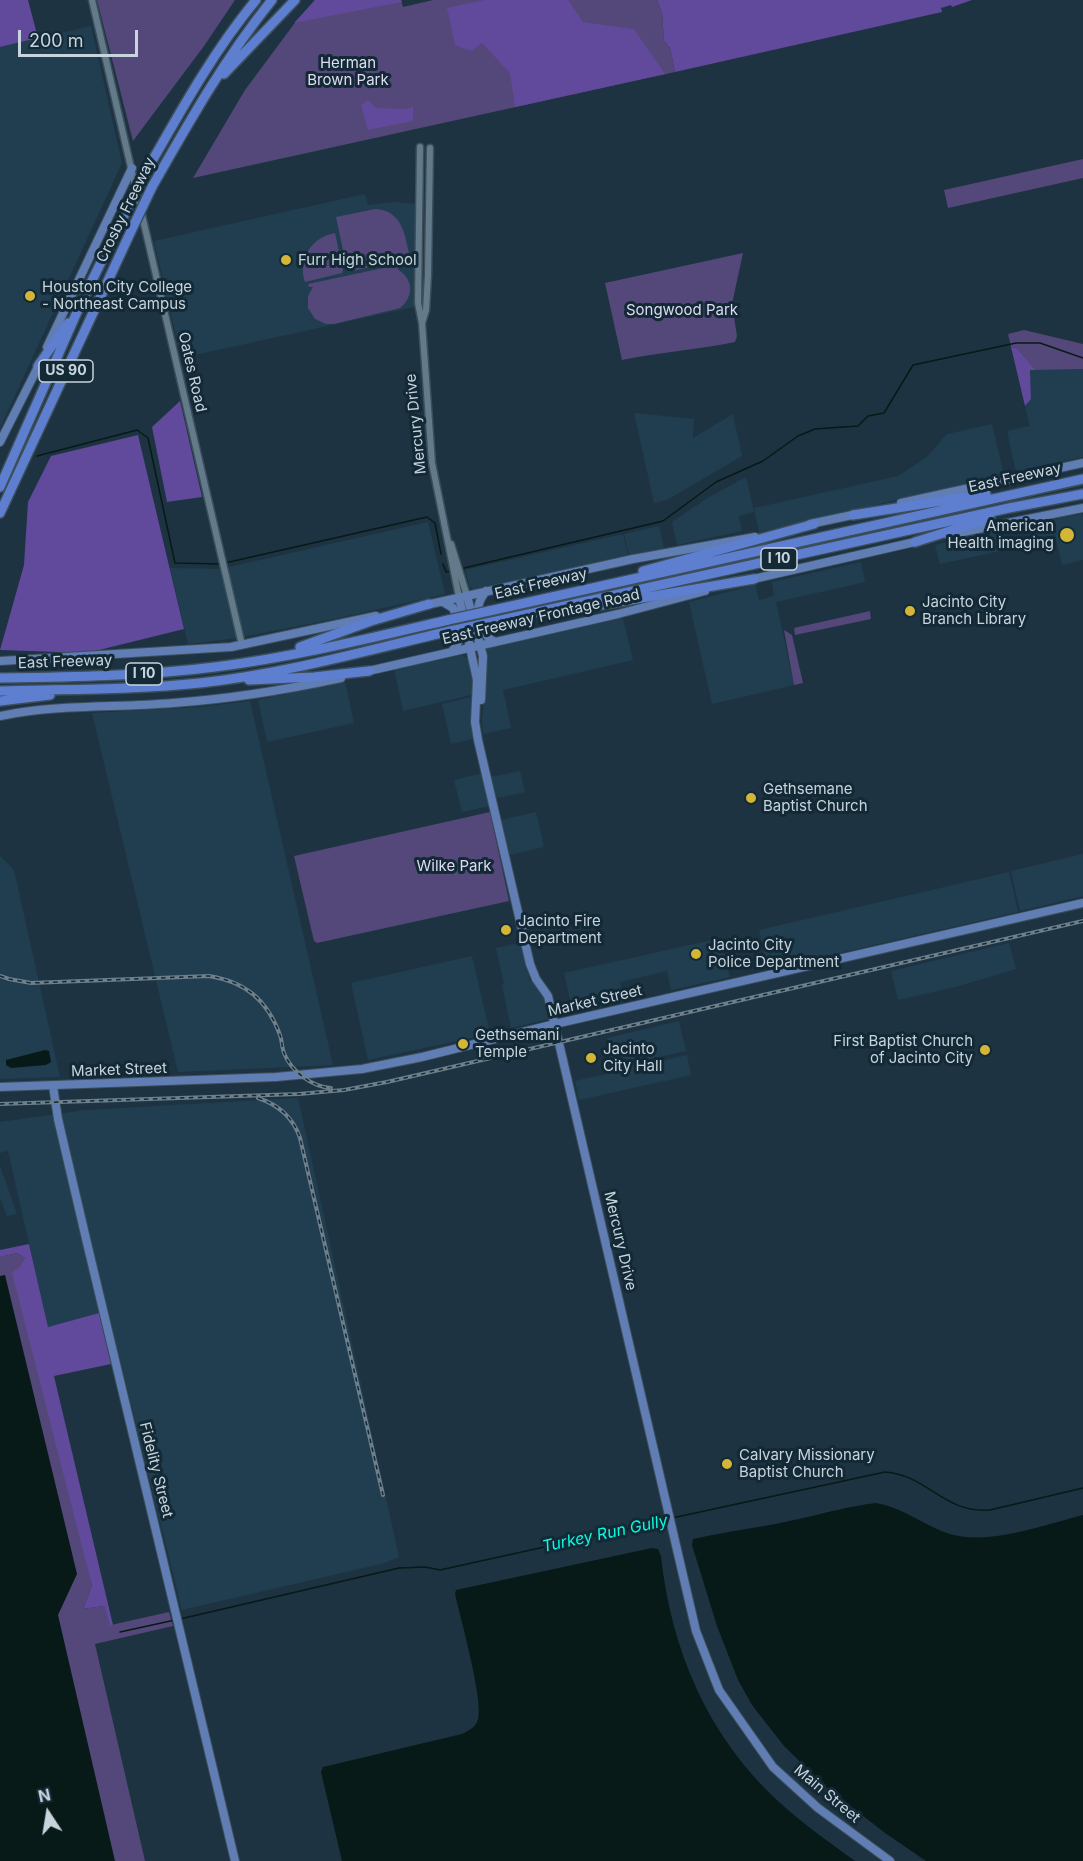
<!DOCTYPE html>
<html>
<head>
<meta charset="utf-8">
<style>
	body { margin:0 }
	#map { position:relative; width:1083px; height:1861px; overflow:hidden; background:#1d3341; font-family:Inter,sans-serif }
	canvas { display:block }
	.north { position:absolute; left:18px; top:1783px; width:60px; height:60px; -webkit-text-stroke:4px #132936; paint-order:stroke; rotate:348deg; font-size:16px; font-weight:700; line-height:24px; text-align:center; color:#c7d4dd }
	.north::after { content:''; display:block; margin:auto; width:21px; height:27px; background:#c7d4dd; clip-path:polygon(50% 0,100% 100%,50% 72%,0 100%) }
	.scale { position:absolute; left:18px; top:30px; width:120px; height:27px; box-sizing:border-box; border:3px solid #c7d4dd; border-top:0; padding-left:8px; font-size:18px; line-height:21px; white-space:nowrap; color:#c7d4dd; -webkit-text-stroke:4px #132936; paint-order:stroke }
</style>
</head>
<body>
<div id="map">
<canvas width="1083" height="1861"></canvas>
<div class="north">N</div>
<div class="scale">200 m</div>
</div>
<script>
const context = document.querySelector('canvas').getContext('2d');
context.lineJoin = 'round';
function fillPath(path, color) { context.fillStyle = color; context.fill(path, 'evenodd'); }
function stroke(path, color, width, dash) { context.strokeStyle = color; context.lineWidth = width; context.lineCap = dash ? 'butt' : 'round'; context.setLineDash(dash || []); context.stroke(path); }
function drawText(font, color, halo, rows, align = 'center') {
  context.font = font + ' Inter,sans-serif'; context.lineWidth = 6; context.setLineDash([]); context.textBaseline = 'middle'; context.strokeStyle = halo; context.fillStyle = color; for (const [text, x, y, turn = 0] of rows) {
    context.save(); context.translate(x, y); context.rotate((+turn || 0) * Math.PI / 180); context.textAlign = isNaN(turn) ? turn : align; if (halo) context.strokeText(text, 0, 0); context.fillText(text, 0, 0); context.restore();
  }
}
fillPath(new Path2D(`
	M91,26l31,137 -122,265v-381z
	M365,194l3,11 27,-3 20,2 -1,103 -233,51 -27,-117z
	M1083,369v88l-65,14 -3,-3 -8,-37 23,-5 -5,-20 6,-7 -1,-29z
	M634,413l60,6 -1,19 40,-24 9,42 -75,44 -13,3z
	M992,424l12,51 -245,57 -5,-24 144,-32 29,-19 20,-23z
	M746,477l8,35 -15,4 3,15 -65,14 -5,-23 34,-23z
	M1083,514v46l-21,5 -7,-30 -21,4 -3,-16z
	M428,522l17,72 -111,25 -97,19 -49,6 -18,-76 50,1z
	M659,526l5,22 -35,7 -5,-21z
	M995,529l5,22 -60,13 -5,-19z
	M623,534l5,21 -153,35 -5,-3 -5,-17z
	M861,562l4,20 -89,20 18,83 -82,19 -23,-102 66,-17 4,15 15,-4 -2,-14z
	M623,618l10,42 -130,30 8,38 -28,6 -1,-16 3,-22 1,-49z
	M461,655l8,4 6,35 -72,17 -9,-42z
	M345,681l9,42 -87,19 -9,-42z
	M475,696l1,42 -25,6 -9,-40z
	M250,701l83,364 -155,7 -86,-359 109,-6z
	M520,771l5,21 -28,6 -6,-21z
	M483,773l7,33 -28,6 -8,-32z
	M536,812l8,35 -34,8 -9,-35z
	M1083,854v42l-63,15 -9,-40z
	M0,856l14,14 46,207 -60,2z
	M1009,872l9,40 -248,57 -3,-2 -8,-37z
	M721,938l9,39 -59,13 -4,-19 -47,11 4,20 -51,11 -9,-40z
	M520,943l10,37 15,19 4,20 -38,9 -9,-43 2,-1 -8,-36z
	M1009,943l7,26 -57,17 -61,14 -7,-29z
	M472,956l18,78 -122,26 -17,-77z
	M679,1021l7,30 -48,11 1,4 48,-11 4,20 -112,25 -4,-19 40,-9 -8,-34z
	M298,1098l101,459 -14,6 -203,47 -74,-299 -60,16 -40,-176 -8,2v-31l85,-12z
	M0,1166l17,48 -10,2 -7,-18z`), '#213e50');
fillPath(new Path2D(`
	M97,0h138l-31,46 -71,95z
	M315,0h86l2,7 30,-7h224l5,13 2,28 6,7 5,24 -482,106 52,-88 49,-66z
	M1083,159v19l-135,30 -4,-18z
	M375,209c28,1 30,27 35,49l-58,13 -5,-2 -11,-52z
	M335,233l8,37 -1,3 -37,9c-8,-23 7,-45 30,-49z
	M743,253l-11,51 5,32 -2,6c-38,8 -75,10 -113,18l-17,-77z
	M402,264v3l-5,2c16,9 18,27 3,39l-66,16h-8l-11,-5 -7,-11v-12l5,-9h-4l-1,-3z
	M1024,330l59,14v25l-47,1 -19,-22 -6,-1 -3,-13z
	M870,611l1,8 -76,16 -1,-7z
	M784,630l8,5 11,48 -9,2z
	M490,812l19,89 -192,42 -3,-2 -20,-85z
	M17,1253l8,5 -6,9 73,319 -9,23 21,-3 7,19 58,-13 4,14 -78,18 50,217h-145v-604z`), '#544779');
fillPath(new Path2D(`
	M0,0h28l10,38 -38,9z
	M315,0h86l1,2 -108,21z
	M484,0h84l15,22 51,7 31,45 -150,33 -5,-34 -28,-30 -11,8 -16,-6 -8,-37z
	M657,0h315l-20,7 -1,-2 -10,3 1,4 -267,60 -5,-24 -6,-7 -2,-28z
	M368,100l8,8 30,1 7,-2v14l-45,9 -7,-25z
	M1011,347l6,1 19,22h-6l1,29 -6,7z
	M180,401l22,96 -35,5 -15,-75z
	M138,435l46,194 -97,24 -87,-3 24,-85 4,-63 23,-46z
	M29,1244l19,83 51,-14 12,51 -57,12 59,249h-3l-6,-19 -21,3 9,-23 -80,-313 7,-6 6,-9 -8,-5 -17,4v-7z`), '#61499b');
fillPath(new Path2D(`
	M45,1050l4,1 2,11 -5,3 -35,3 -5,-3v-5z
	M5,1275l72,299 -19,41 57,246h-115v-585z
	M876,1503c25,4 45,20 68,29 41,16 98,-7 139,-17v346h-157l-41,-28 -59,-46 -42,-41 -32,-41 -14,-25 -21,-54 -25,-81 1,-6c35,-8 71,-12 106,-20 26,-6 51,-13 77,-16z
	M652,1548l6,1 3,7c10,94 47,181 118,246 24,22 50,40 76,59h-513l-21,-89 2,-5 139,-33c8,-4 14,-7 16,-15 6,-17 -18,-103 -23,-125l1,-4z`), '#071a17');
stroke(new Path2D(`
	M37,456l100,-26 11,8 27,125 46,1
	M225,563l202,-46 8,6 6,31
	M443,564l3,8 5,-1
	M464,568l199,-47 53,-39 47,-21 35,-25 17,-7 43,-3 10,-10 16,-3 29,-48 103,-22h24l43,15
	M672,1518l213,-46c43,3 59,42 105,38l93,-22
	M180,1619l219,-51 26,-1 15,3 227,-50
	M120,1632l55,-12`), '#071a17', 1.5);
const minor = new Path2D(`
	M92,0l150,645
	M420,147l-2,156 4,20 10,140 27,134
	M422,323l4,-13 2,-35 2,-127
	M451,544l16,52`);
const major = new Path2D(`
	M47,347l85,-179
	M0,442l40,-79
	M901,503l182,-40
	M810,524l47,-10
	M948,535l135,-27
	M749,580l170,-39
	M486,591c-3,4 -6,8 -7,13 -3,12 4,33 16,38
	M467,596l16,60 -2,44
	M459,597l18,83 -2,42 3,18 52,224 6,15 12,17 148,635 23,59 54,77 45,41 72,53
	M443,602l10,6c6,14 11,32 -1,43
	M426,605l207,-46 122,-22
	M0,661l231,-14 145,-31
	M364,672l254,-58 87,-23
	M0,716c58,-12 115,-8 173,-13 56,-4 112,-13 168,-25
	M53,1086l5,33 29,124 148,618
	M0,1087l276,-10 86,-8 60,-12 133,-33 528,-121`);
const highway = new Path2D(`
	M224,74l71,-74
	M147,170c33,-58 66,-118 109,-170
	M152,187c37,-65 73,-129 120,-187
	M38,366l30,-43
	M0,487l81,-184 52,-106
	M0,513l132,-284
	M853,515l133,-21
	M915,542l75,-24
	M643,571l171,-47
	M589,607l165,-28
	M489,611l594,-132
	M492,622l517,-114 74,-14
	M300,647l71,-26 58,-17
	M0,678c72,-1 144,-2 215,-11 79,-10 156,-29 233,-47
	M249,680l65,-3 55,-6
	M0,691c67,-2 134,-1 200,-8 85,-9 168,-33 250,-52
	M0,701l50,-6`);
stroke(minor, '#3b4e5a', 9);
stroke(major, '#3b4e5a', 10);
stroke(highway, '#3b4e5a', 12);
stroke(minor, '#627a8a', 6);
stroke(major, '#607db4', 8);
stroke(highway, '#5e7fd0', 9);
const rail = new Path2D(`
	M0,976l9,3 22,4 178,-7c37,6 58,24 71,59 2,6 2,13 4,18 7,18 28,34 47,35
	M258,1098c21,7 35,19 42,40l83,357
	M0,1104l299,-10 45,-4 43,-8 696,-161`);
stroke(rail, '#6d7f8b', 4);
stroke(rail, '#132936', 1.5, [4.5]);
const highwayBridge = new Path2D(`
	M133,197l14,-27
	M132,229l20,-42
	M448,620l41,-9
	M450,631l42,-9`);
stroke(highwayBridge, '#3b4e5a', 12, []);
stroke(highwayBridge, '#5e7fd0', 9);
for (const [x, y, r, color] of [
	[286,260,6,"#d3b635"],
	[30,296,6,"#d3b635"],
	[1067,535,8,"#d3b635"],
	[910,611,6,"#d3b635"],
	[751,798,6,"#d3b635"],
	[506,930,6,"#d3b635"],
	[696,954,6,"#d3b635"],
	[463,1044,6,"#d3b635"],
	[985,1050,6,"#d3b635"],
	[591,1058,6,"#d3b635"],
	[727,1464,6,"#d3b635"]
]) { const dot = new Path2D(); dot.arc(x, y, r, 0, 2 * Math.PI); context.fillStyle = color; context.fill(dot); stroke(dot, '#132936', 2); }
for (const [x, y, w] of [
	[66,371,54],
	[779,559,36],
	[144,674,36]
]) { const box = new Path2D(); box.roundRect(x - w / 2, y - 11, w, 22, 4.5); context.fillStyle = '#132936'; context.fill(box); stroke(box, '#c7d4dd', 1.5); }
drawText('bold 14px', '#c7d4dd', null, [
	["US 90",66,371],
	["I 10",779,559],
	["I 10",144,674]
]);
drawText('15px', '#dfdbf2', '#132936', [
	["Herman",348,63],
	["Brown Park",348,80],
	["Songwood Park",682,310],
	["Wilke Park",454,866]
]);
drawText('15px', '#c7d4dd', '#132936', [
	["Crosby Freeway",126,210,-64],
	["Oates Road",192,372,77],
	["Mercury Drive",416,424,-96],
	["East Freeway",1015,478,-12],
	["East Freeway",541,584,-13],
	["East Freeway Frontage Road",541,617,-13],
	["East Freeway",65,662,-2],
	["Market Street",595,1001,-13],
	["Market Street",119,1070,-2],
	["Mercury Drive",620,1241,77],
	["Fidelity Street",156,1470,76],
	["Main Street",827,1794,40]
]);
drawText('15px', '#c7d4dd', '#132936', [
	["Furr High School",298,260],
	["Houston City College",42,287],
	["- Northeast Campus",42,304],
	["American",1054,526,"right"],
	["Health imaging",1054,543,"right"],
	["Jacinto City",922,602],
	["Branch Library",922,619],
	["Gethsemane",763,789],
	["Baptist Church",763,806],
	["Jacinto Fire",518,921],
	["Department",518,938],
	["Jacinto City",708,945],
	["Police Department",708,962],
	["Gethsemani",475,1035],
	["Temple",475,1052],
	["First Baptist Church",973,1041,"right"],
	["of Jacinto City",973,1058,"right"],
	["Jacinto",603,1049],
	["City Hall",603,1066],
	["Calvary Missionary",739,1455],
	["Baptist Church",739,1472]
], 'left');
drawText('italic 16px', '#0afbe0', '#132936', [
	["Turkey Run Gully",605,1534,-12]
]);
</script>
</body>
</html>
